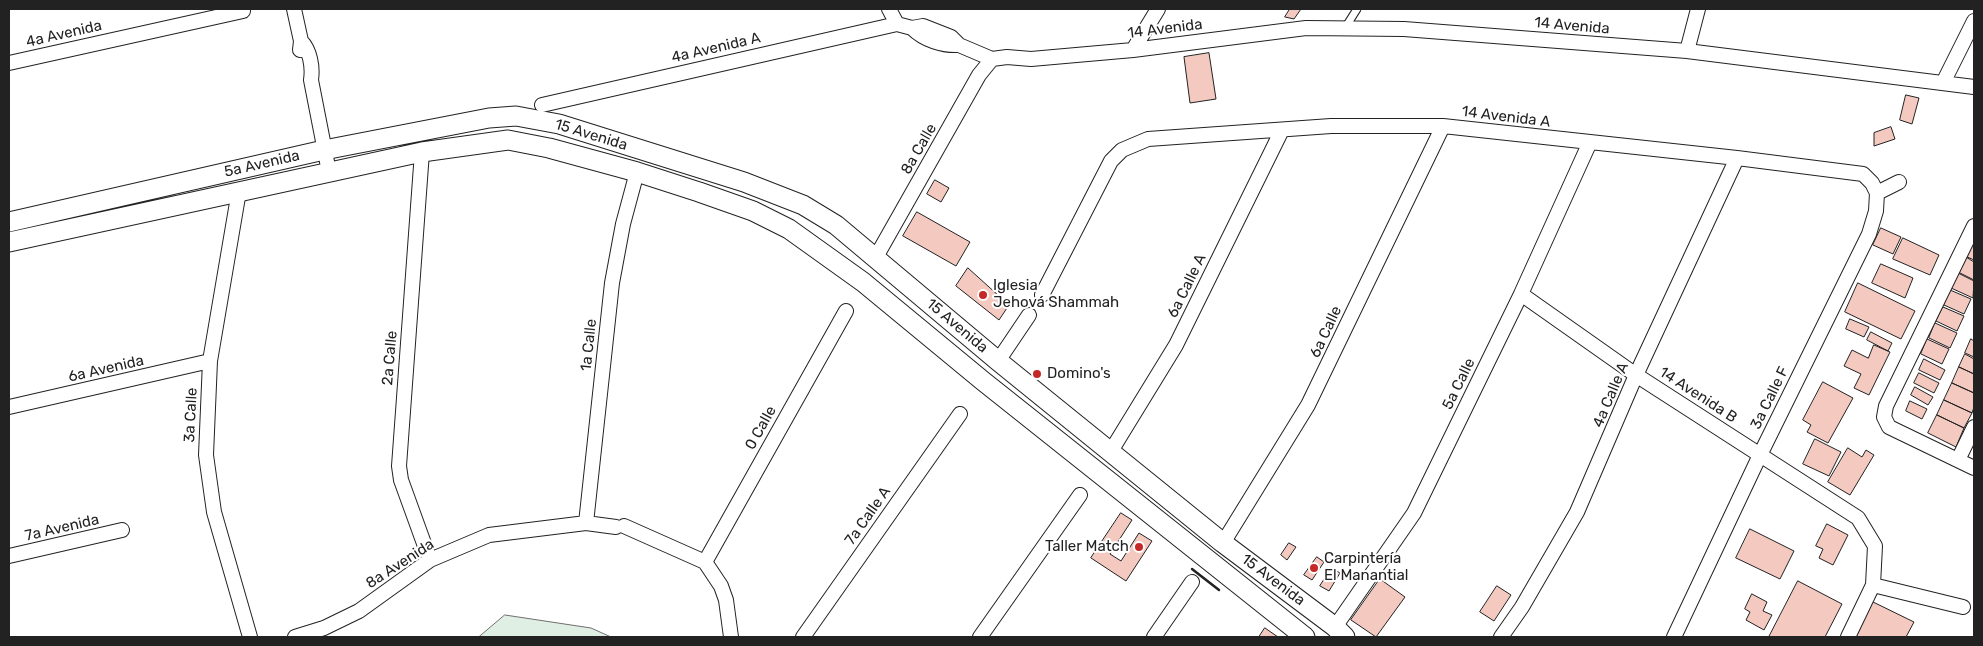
<!DOCTYPE html>
<html>
<head>
<meta charset="utf-8">
<style>
	body { margin:0 }
	#map { position:relative; width:1983px; height:646px; overflow:hidden; background:#fff; font-family:Rubik,sans-serif }
	canvas { display:block }
	.frame { position:absolute; inset:0; border:10px solid #222; pointer-events:none }
</style>
</head>
<body>
<div id="map">
<canvas width="1983" height="646"></canvas>
<div class="frame"></div>
</div>
<script>
const context = document.querySelector('canvas').getContext('2d');
context.lineJoin = 'round';
function fillPath(path, color) { context.fillStyle = color; context.fill(path, 'evenodd'); }
function stroke(path, color, width, dash) { context.strokeStyle = color; context.lineWidth = width; context.lineCap = dash ? 'butt' : 'round'; context.setLineDash(dash || []); context.stroke(path); }
function drawText(font, color, halo, rows, align = 'center') {
  context.font = font + ' Rubik,sans-serif'; context.lineWidth = 4; context.setLineDash([]); context.textBaseline = 'middle'; context.strokeStyle = halo; context.fillStyle = color; for (const [text, x, y, turn = 0] of rows) {
    context.save(); context.translate(x, y); context.rotate((+turn || 0) * Math.PI / 180); context.textAlign = isNaN(turn) ? turn : align; if (halo) context.strokeText(text, 0, 0); context.fillText(text, 0, 0); context.restore();
  }
}
const green = new Path2D(`
	M505,615l86,13 20,9h-132z`);
fillPath(green, '#e0efe3');
stroke(green, '#6f6f6f', 1);
const building = new Path2D(`
	M1290,9h11l-7,10 -9,-2z
	M1209,53l7,46 -26,4 -6,-46z
	M1906,95l13,3 -7,26 -12,-4z
	M1891,127l4,12 -21,7v-13z
	M935,180l14,8 -8,14 -14,-8z
	M917,212l53,30 -14,24 -53,-30z
	M1881,228l20,9 -8,17 -20,-9z
	M1903,238l36,17 -9,20 -37,-16z
	M1972,242l2,1v17l-9,-4z
	M1966,257l8,5v18l-16,-8z
	M1881,264l32,14 -8,20 -33,-15z
	M968,268l41,37 -10,15 -43,-34z
	M1958,273l16,8 -1,17 -22,-10z
	M1858,283l57,28 -14,28 -56,-27z
	M1950,290l21,9 -7,15 -20,-9z
	M1943,307l21,9 -7,15 -21,-10z
	M1850,319l19,8 -5,10 -18,-8z
	M1935,323l22,10 -7,15 -21,-10z
	M1871,332l21,11 -4,8 -21,-11z
	M1927,339l22,10 -7,15 -21,-10z
	M1971,339l3,2v16l-9,-4z
	M1874,345l16,7 -21,43 -15,-7 7,-14 -17,-8 8,-16 16,8z
	M1965,354l9,5v15l-15,-7z
	M1924,359l21,11 -5,10 -21,-10z
	M1959,367l15,7v19l-22,-10z
	M1919,373l20,10 -5,10 -20,-10z
	M1823,382l30,16 -25,45 -21,-11 4,-7 -8,-5z
	M1952,383l22,10v14l-2,6 -28,-13z
	M1915,387l18,10 -5,8 -17,-10z
	M1944,400l28,13 -8,15 -27,-13z
	M1910,401l17,8 -5,10 -16,-8z
	M1937,415l27,13 -8,19 -28,-14z
	M1815,439l26,13 -12,24 -26,-12z
	M1848,448l14,9 4,-7 8,5 -24,40 -22,-13z
	M1121,513l11,7 -22,34 11,7 18,-28 13,8 -26,40 -35,-23z
	M1827,524l21,11 -15,30 -14,-7 4,-9 -7,-3z
	M1750,529l44,22 -14,28 -44,-21z
	M1289,543l7,4 -9,13 -6,-5z
	M1317,557l7,5 -12,18 -8,-5z
	M1332,568l8,5 -11,18 -9,-5z
	M1380,579l25,18 -29,40 -25,-17z
	M1798,581l44,23 -17,33h-56z
	M1497,586l14,9 -17,26 -14,-9z
	M1752,594l15,8 -4,9 9,4 -8,15 -18,-10 4,-8 -5,-3z
	M1871,601l43,21 -8,15h-52z
	M1265,628l13,9h-19z`);
fillPath(building, '#f3c9c0');
stroke(building, '#222', 1);
const service = new Path2D(`
	M1345,28l12,-19`);
const minor = new Path2D(`
	M294,9l7,32 -1,9
	M889,9l8,15
	M912,28c12,12 31,18 47,17
	M301,41c9,9 12,26 10,39l18,92
	M1133,50l25,-41
	M1687,51l11,-42
	M9,63l234,-52
	M1943,83l31,-62
	M542,105l355,-81 15,4 11,-2 28,11 8,8 33,14 15,-2 24,2 102,-9 173,-22 98,1 283,22 287,36
	M422,152l-23,314 2,14 29,80
	M239,191l-29,170 -4,94 8,57 36,125
	M1974,226l-88,180 -2,11 5,10 85,41
	M876,257l103,-182 13,-16
	M1521,294l115,81 222,143 17,28 -2,39 -25,52
	M1042,295l69,-134 11,-11 26,-11 183,-13h112l294,32 126,16 9,9 5,10
	M998,361l31,-46
	M9,407l201,-46
	M1111,451l65,-106 106,-215
	M1958,460l16,-33
	M586,523l26,-240 11,-59 14,-52
	M624,526l81,36 16,24 5,14 5,37
	M1223,543l85,-138 135,-279
	M9,556l113,-26
	M705,562l141,-251
	M1873,585l90,22
	M1335,627l79,-114 107,-219 69,-152
	M295,637l29,-9 35,-17 71,-51 59,-25 97,-12 30,4
	M803,637l157,-223
	M980,637l100,-142
	M1154,637l38,-55
	M1501,637l21,-30 55,-95 59,-137 101,-217
	M1674,637l86,-182 109,-221 7,-23 1,-18 22,-11`);
const secondary = new Path2D(`
	M9,222l315,-72 165,-32 27,-2 43,8 185,58 59,23 33,20 162,136 225,182 112,84 10,10
	M9,242l413,-90 86,-12 41,8 88,24 62,20 54,19 36,18 74,53 120,99 322,256`);
stroke(service, '#222', 9);
stroke(minor, '#222', 16);
stroke(secondary, '#222', 21);
stroke(service, '#fff', 7);
stroke(minor, '#fff', 14);
stroke(secondary, '#fff', 19);
stroke(new Path2D(`
	M1192,569l27,21`), '#222', 2.5);
for (const [x, y, r, color] of [
	[983,295,5,"#c62828"],
	[1037,374,5,"#c62828"],
	[1139,547,5,"#c62828"],
	[1314,568,5,"#c62828"]
]) { const dot = new Path2D(); dot.arc(x, y, r, 0, 2 * Math.PI); context.fillStyle = color; context.fill(dot); stroke(dot, '#fff', 2); }
drawText('15px', '#222', '#fff', [
	["14 Avenida",1572,26,5],
	["14 Avenida",1165,29,-7],
	["4a Avenida",64,34,-13],
	["4a Avenida A",716,48,-13],
	["14 Avenida A",1506,117,7],
	["15 Avenida",591,135,17],
	["8a Calle",919,149,-60],
	["5a Avenida",262,164,-13],
	["6a Calle A",1187,286,-64],
	["15 Avenida",957,326,40],
	["6a Calle",1326,332,-65],
	["1a Calle",589,345,-84],
	["2a Calle",390,358,-85],
	["6a Avenida",106,369,-13],
	["5a Calle",1459,384,-64],
	["4a Calle A",1611,395,-67],
	["14 Avenida B",1698,395,33],
	["3a Calle F",1770,398,-64],
	["3a Calle",191,415,-87],
	["0 Calle",761,428,-61],
	["7a Calle A",868,516,-55],
	["7a Avenida",62,528,-13],
	["8a Avenida",400,564,-33],
	["15 Avenida",1273,580,37]
]);
drawText('15px', '#222', '#fff', [
	["Iglesia",993,286],
	["Jehová Shammah",993,303],
	["Domino's",1047,374],
	["Taller Match",1129,547,"right"],
	["Carpintería",1324,559],
	["El Manantial",1324,576]
], 'left');
</script>
</body>
</html>
